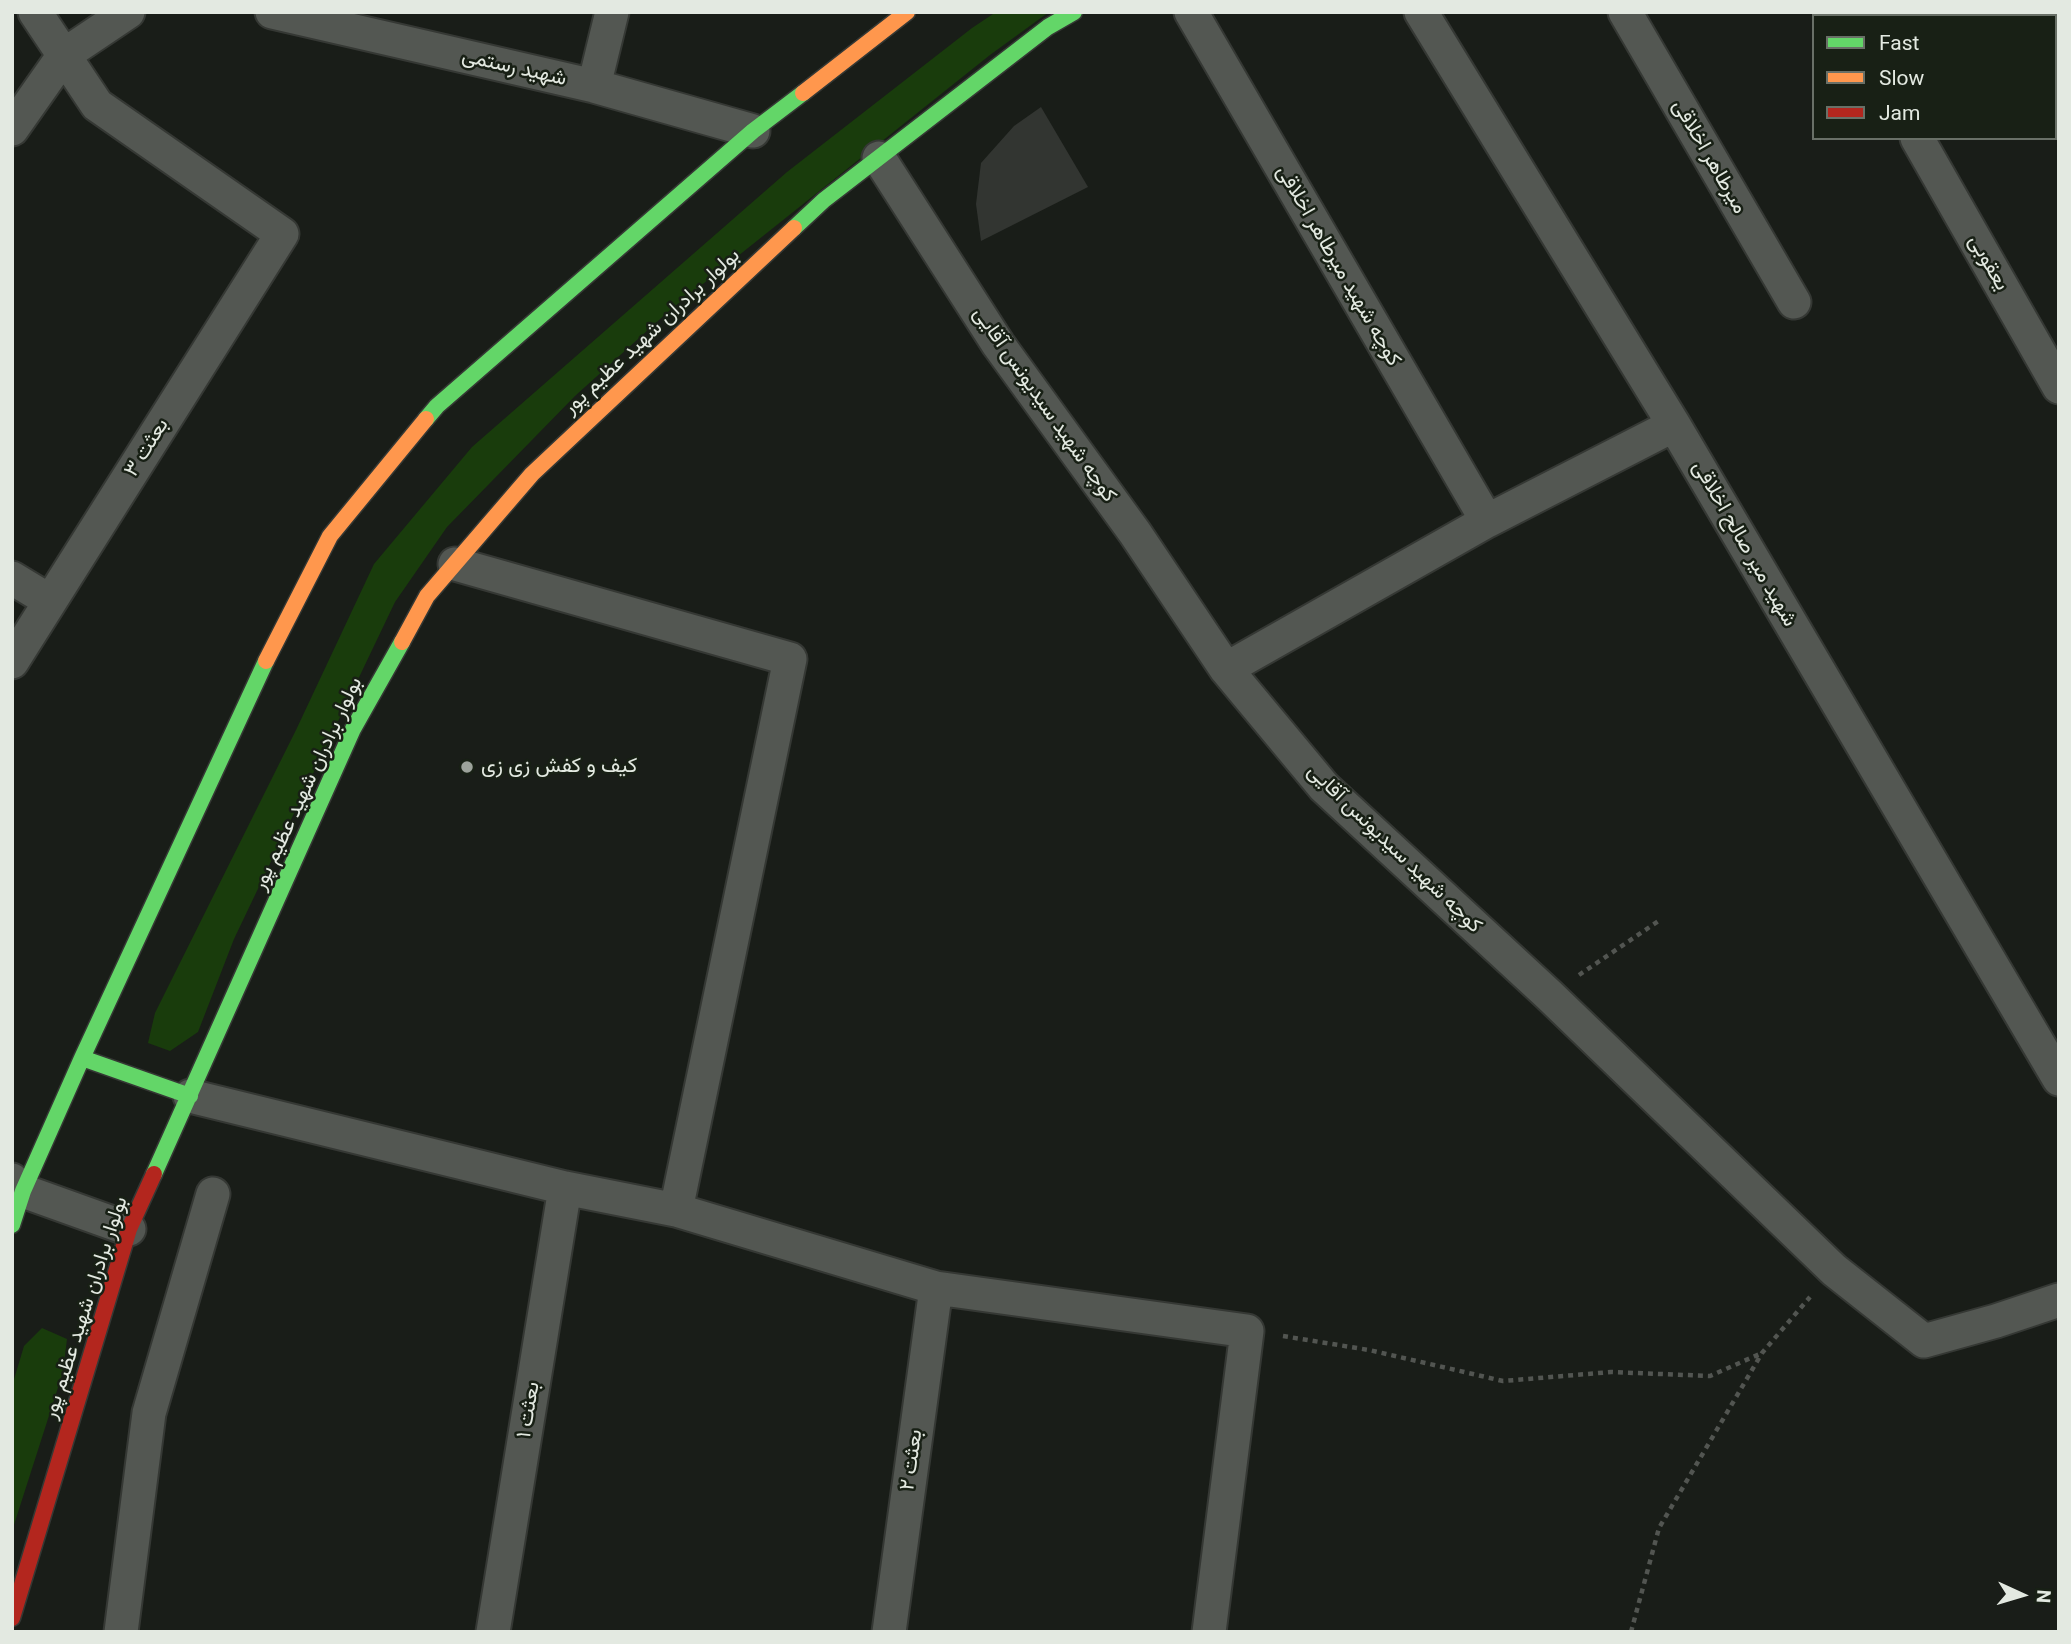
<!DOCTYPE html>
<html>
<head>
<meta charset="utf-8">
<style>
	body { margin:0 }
	#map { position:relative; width:2071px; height:1644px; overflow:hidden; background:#191d18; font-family:Roboto,sans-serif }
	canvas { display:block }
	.frame { position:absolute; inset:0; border:14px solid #e3e9e1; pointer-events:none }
	.legend { position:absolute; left:1812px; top:14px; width:245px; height:126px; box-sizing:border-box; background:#182015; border:2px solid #697067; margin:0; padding:9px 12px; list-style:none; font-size:21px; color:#e3e9e1 }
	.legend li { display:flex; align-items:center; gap:14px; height:35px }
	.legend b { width:35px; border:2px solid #697067 }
	.north { position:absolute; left:1987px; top:1560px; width:70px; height:70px; -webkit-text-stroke:5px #182015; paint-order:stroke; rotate:94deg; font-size:19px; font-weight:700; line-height:28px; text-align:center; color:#e3e9e1 }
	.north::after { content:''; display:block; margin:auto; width:24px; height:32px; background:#e3e9e1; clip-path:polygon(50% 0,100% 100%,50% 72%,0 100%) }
</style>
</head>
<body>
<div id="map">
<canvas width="2071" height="1644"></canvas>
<div class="frame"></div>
<ul class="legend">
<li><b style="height:9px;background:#63d668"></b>Fast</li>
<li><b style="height:9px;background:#ff974d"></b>Slow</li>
<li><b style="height:9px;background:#b3261e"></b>Jam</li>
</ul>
<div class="north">N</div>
</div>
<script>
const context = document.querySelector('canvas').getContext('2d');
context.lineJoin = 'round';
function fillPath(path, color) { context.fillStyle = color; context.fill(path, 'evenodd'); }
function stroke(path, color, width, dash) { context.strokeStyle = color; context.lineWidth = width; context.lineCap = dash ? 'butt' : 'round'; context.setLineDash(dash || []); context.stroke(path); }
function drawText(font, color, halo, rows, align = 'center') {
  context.font = font + ' Roboto,Vazirmatn,sans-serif'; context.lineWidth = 5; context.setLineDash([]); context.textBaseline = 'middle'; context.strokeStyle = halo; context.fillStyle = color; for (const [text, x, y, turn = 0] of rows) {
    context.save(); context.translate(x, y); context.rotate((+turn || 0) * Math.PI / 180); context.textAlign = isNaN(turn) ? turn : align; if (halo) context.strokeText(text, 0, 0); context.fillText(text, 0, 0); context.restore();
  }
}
fillPath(new Path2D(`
	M996,12h53l-59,43 -321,256 -94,85 -128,131 -52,75 -161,337 -36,93 -28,19 -22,-8 7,-30 141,-283 78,-166 98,-117 315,-275 185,-144z
	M42,1328l25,11 -4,33 -51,159v-145l12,-40z`), '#193c0c');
fillPath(new Path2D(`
	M1041,107l47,80 -107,54 -5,-37 5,-41 33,-37z`), '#323531');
const street = new Path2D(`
	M272,12l322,74 159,45
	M1191,12l296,509
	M1421,12l253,413 385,654
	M1625,12l169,290
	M1844,12l2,4
	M2024,12l2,4
	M2055,65l4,6
	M594,86l18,-74
	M12,129l52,-74 64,-43
	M1917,138l142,249
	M879,158l119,186 137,189 91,136 98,118 225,208 285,275 90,71 72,-20 63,-21
	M455,564l335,95 -114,551
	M12,578l38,23
	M12,662l270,-428 -185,-129 -62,-93
	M1226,669l261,-148 187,-96
	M190,1096l375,92 111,22 260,78 311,43 -38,301
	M12,1180l11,11 106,38
	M121,1632l28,-219 64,-219
	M493,1632l72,-444
	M889,1632l47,-344`);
const fast = new Path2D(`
	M794,228l30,-28 224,-173 26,-15
	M426,419l11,-13 316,-275 50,-38
	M82,1058l108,38
	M154,1174l199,-445 49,-87
	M12,1225l11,-34 59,-133 184,-397`);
const slow = new Path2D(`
	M803,93l104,-81
	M402,642l25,-46 105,-122 262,-246
	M266,661l64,-125 96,-117`);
const jam = new Path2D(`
	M12,1618l117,-389 25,-55`);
stroke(street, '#353834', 37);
stroke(fast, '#353834', 19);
stroke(slow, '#353834', 19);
stroke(jam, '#353834', 19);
stroke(new Path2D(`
	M1579,975l81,-55
	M1283,1336l86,14 134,31 108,-9 99,4 52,-23
	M1631,1632l28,-104 103,-175 48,-56`), '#525551', 4.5, [5, 5]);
stroke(street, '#535752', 33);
stroke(fast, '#63d668', 16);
stroke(slow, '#ff974d', 16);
stroke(jam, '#b3261e', 16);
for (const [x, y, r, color] of [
	[467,767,7,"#9ca29b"]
]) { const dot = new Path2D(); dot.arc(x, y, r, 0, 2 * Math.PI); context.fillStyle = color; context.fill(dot); stroke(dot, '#182015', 2.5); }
drawText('21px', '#e3e9e1', '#182015', [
	["شهید رستمی",514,68,13],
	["میرطاهر اخلاقی",1709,157,60],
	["یعقوبی",1988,263,60],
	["کوچه شهید میرطاهر اخلاقی",1338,266,60],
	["بولوار برادران شهید عظیم‌ پور",652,332,-43],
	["کوچه شهید سیدیونس آقایی",1044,405,55],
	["بعثت ۳",147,448,-58],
	["شهید میر صالح اخلاقی",1744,544,60],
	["بولوار برادران شهید عظیم‌ پور",308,784,-65],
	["کوچه شهید سیدیونس آقایی",1394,849,44],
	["بولوار برادران شهید عظیم‌ پور",86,1308,-72],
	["بعثت ۱",529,1410,-81],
	["بعثت ۲",912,1460,-82]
]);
drawText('21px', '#e3e9e1', '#182015', [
	["کیف و کفش زی زی",481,767]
], 'left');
</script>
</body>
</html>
